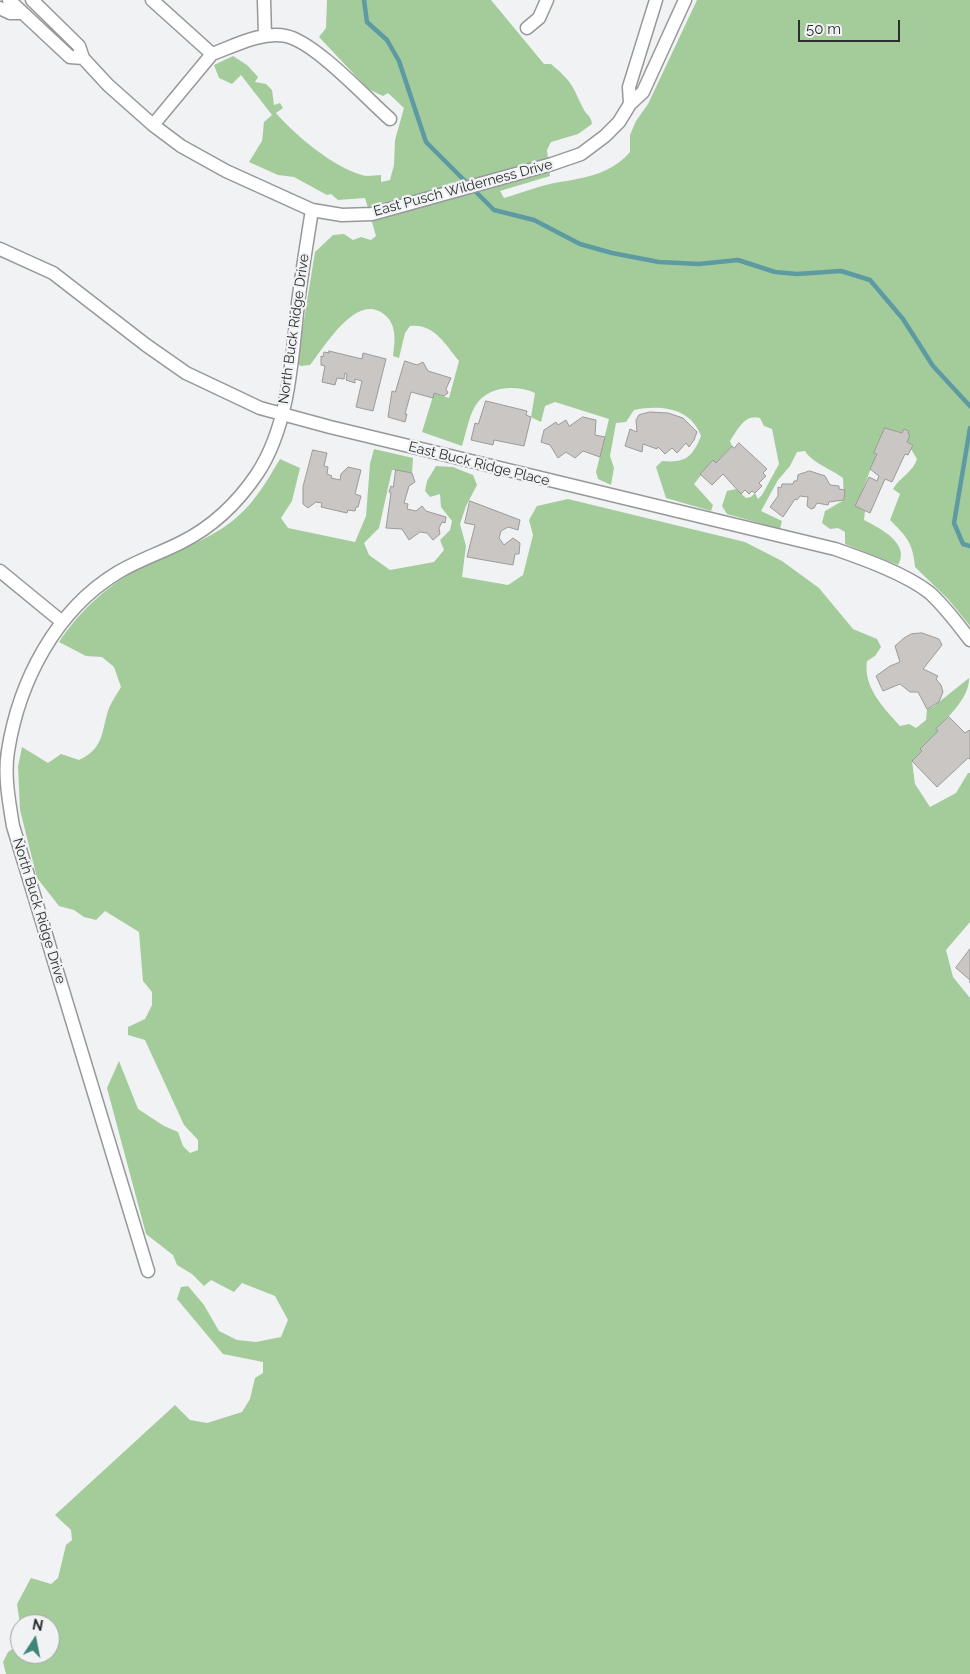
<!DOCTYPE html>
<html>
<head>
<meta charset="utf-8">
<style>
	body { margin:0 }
	#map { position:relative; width:970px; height:1674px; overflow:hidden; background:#f0f2f4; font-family:Raleway,sans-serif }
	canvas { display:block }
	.north { position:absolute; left:10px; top:1614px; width:50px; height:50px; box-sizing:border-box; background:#f0f2f4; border:1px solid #a2a3a5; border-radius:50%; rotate:11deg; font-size:14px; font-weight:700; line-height:20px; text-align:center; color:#2c2d2e }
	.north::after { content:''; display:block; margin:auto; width:18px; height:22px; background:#418578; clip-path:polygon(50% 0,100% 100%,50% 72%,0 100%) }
	.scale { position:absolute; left:798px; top:20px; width:102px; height:22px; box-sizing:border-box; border:2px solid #2c2d2e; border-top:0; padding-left:6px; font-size:15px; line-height:18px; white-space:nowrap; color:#2c2d2e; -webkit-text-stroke:4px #f0f2f4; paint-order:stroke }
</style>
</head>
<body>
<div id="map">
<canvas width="970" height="1674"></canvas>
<div class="north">N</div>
<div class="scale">50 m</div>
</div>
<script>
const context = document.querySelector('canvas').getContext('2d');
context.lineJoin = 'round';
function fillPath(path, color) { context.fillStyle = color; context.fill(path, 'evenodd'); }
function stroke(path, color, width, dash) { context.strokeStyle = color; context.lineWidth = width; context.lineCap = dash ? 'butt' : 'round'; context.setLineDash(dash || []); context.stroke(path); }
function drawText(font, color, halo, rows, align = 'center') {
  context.font = font + ' Raleway,sans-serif'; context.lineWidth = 4.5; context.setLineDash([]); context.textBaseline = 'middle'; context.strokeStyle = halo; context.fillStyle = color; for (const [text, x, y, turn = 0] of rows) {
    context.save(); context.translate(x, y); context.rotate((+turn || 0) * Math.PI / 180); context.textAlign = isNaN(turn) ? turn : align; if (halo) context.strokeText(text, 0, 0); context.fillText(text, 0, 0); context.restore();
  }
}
fillPath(new Path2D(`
	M327,0h164l53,64h7c21,18 20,19 32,44 3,7 8,7 9,16l-14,10 -27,8 -4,8 3,26 -50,15 4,7c18,-5 37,-13 56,-16 26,-4 52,-9 70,-30v-17l6,-14 12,-17 49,-104h273v626l-22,-27 -33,-32c-2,-24 -8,-30 -25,-47l10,-26 -7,-5c7,-12 20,-17 24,-30l-6,-10 2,-4 -6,-3 3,-7 -2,-1 1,-3 -5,-2 -2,4 -17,-4 -11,23 3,2c-8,17 -13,35 -21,52l9,5 -1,9c15,8 47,23 34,45l-53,-21v-12l-7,-4 -8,1 -8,-6 3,-12 19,-11 -1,-22c-12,-9 -32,-16 -38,-27l-8,1 -7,14 -12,14 -17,31 21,10 -2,8 -53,-15 -5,-8 5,-15 9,-2 10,9 5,-1 4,-4 3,6 4,-4 17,-31 -7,-35 -8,-3 -4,-8c-16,-4 -22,12 -30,23l2,5 -16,17 -3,-3 -19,24 19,21 -2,6 -45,-13 -10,-31 6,-6c23,2 30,-3 39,-25 -11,-29 -41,-31 -67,-26l-8,12 -10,1 -6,33 4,12 -3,17 -13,-6 -2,-7 13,-53 -54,-17 -10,4 -4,16 -10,-5 4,-24c-18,-8 -44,-7 -57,9 -9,11 -12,32 -16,44l-40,-14 12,-39 15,5 10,-37c-14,-17 -25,-38 -49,-35l-5,7 -6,25 -6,-2c2,-14 4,-31 -8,-41 -28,-24 -59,30 -75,50l-9,1 -4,-3 18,-111 18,-17 11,-1 9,6 8,-3 10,3 5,-4 -11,-38 -27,2 -7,-6 -4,1 -33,-18 -16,-2 -29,-13 13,-21 2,-19 8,-7 -31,-40 -9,9 -13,-6 -5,-13 19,-9 14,9 11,12 -3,5 11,2 6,6 2,15 6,-2 3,5 -7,5c19,22 57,54 86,62 5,2 13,0 19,0v7l9,-2 4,-15 1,-25 9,-32 -16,-15 -5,3 -15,-7 -49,-52 7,-9z
	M374,449l39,9 -1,15 -20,-3 -13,58 -15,15 5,12 21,15 44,-8 10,-12 -4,-10 10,-10 2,-9 -11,-14 -1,-13 -10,3 -5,-6 2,-10 9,-15 17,1 20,8 4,10 -11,21 -6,18 6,22 -4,31 46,8 15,-10 10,-40 -4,-15 8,-14 31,-7 177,43 37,19 37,27 34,41 24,10 4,8 -6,9 -8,5c-4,26 16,46 33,65l9,-2 7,4 10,-8 1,-11 7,-3 35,-28c1,18 -20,39 -33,51l2,2 -18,18 2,2 -10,10 3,23 15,23 26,-14 12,-20h2v149l-24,28 7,27 17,21v676h-964l-3,-12 5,-10 9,-6 3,-19v27h30v-30h-30l-3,-20 14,-26 20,6 7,-6 8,-33 6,-5 -1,-10 -16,-15 120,-110 15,15 17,3 35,-11 8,-13 5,-21 8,-5v-11l-40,-8 -46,-55 4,-12 7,-1 16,19 15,26 18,9 19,2 25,-5 7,-17 -13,-24 -33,-13 -8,9 -23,-12 -7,6 -12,-12 -15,-9 -4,-10 -27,-21 -39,-146 12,-27 19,48 26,17 14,6 5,14 7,7 8,-3v-10l-14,-15 -39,-85 -17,-5v-8l17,-8 7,-14v-13l-9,-11 -4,-49 -34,-21 -9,9 -12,-3 -10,-7 -15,-4 -22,-28 -17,-68 -2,-43 4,-20 26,16 13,-9 18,6c26,-12 22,-29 30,-52 3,-7 8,-14 12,-21l-7,-20 -12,-10 -16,-1 -27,-14c21,-32 52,-60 87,-77 31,-15 65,-25 91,-48 18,-15 31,-38 43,-58l20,9 -8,33 -11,17 7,10 67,14 11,-26 4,-52z`), '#a4cc9b');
stroke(new Path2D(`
	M364,0l3,22 20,18 12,21 27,81 68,68 40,10 46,24 32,9 47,9 40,2 39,-4 37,12 22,2 44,-3 29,9 33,39 30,47 37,40
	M970,428l-16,95 9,21 7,2`), '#5d9aa2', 4.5);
const building = new Path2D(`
	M329,351l33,8 1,-6 23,6 -13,52 -17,-4 6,-26 -7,-2v4l-9,-3 1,-6 -2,-1 -1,6 -7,-1 -2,7 -13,-3 3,-16 -4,-1v-9l2,1 1,-5 5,1z
	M405,361l12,4 6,-3 5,9 23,7 -5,11 2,4 -4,3 -10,-3 -1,5 -22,-6 -6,22h2l-2,8 -17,-5 4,-26 3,1z
	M486,401l41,10 -1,4 5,2 -7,29 -30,-6 -1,5 -22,-5 4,-17 3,1z
	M650,412l18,1 15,5 14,14 -3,8 -5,7 -3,-4 -9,10 -5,-5 -7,6 -7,-7 -1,2 -14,-5 -1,8 -17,-6 5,-17 7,3 -1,-12 3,-5z
	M583,417l13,3 -1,15 10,2 -5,20 -17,-6 -8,7 -9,-6 -8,6 -8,-13 -9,-3 3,-12 12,-8 2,3 8,-5 3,6z
	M885,428l17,5 2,-4 5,2 -1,3 2,1 -3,7 6,3 -5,10 -3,-1 -13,28 -7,-3 -15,34 -15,-7 14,-29 8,4 2,-5 -9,-7 7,-15 -3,-1z
	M739,443l28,26 -4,4 3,3 -7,7 3,3 -7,7 -3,-2 -3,3 -4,-4 -4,4 -18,-20 -11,11 -12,-11 13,-14 3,3 16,-17 2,2z
	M313,450l14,3 -3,13 4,1 -1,7 5,2 -1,2 9,2 1,-6 7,-7 13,3 -6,24 6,2 -3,11h-2l-1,4 -7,-1 -1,3 -26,-6 1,-4 -6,-1 -8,6 -5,-4v-17z
	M396,470l16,3 3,9 -6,4 -5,17 4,1 -1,5 9,2 6,-5 4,5 20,6 -1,6 -3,-1 -3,6 1,6 -7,6 -6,-7 -7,-1 -11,8 -7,-11 -16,-1 5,-35 -2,-1 2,-6 2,1z
	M810,471l15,5 5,9 9,1v3l6,1 -1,10 -15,2 -1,3 -11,-2 -3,5 -3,1 -4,-3 1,-9 -8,-1 -3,4 -2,-1 -12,18 -13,-10 8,-11v-9l3,1 1,-4h11l1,-3h3l1,-6z
	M470,501l50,19 -2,10 -10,-3 -7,4 -2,7 5,7 9,-7 7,5 -1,11h-4l-2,11 -46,-8 8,-32 -10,-2z
	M922,633l17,6 3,6 -19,24 15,7 -2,3 5,6 2,7 -4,10 -12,7 -9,-17h-8l-10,-8 -17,7 -7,-15 14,-10 10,-4 -5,-16 9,-8 7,-4z
	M949,717l16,16 4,-3 1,1v28l-2,-1 -31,29 -25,-26 10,-10 -2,-2 18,-18 -2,-2z
	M970,949v34v-3l-14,-12z`);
fillPath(building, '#c9c6c4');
stroke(building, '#9c9a98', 1);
const minor = new Path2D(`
	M9,0l61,57 13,1
	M32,0l47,46 4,12 25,27 45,40 28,21 45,25 86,39 30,5 30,-1 180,-50 29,-10 24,-18 14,-14 11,-18 13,-12 42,-92
	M152,0l60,54c22,-8 50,-23 74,-18 29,6 80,62 104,83
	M264,0l1,36
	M0,8l10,5h13
	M527,28l12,-10 8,-18
	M630,104l-1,-17 27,-87
	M153,125l59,-71
	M0,249l53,24 93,72 40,28 74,35 70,19 505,122c29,10 71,25 95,44 15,14 28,31 40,47
	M0,571l61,50
	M148,1271l-135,-445c-4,-24 -9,-51 -5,-75 11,-70 48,-141 109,-178 21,-13 44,-20 65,-31 30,-15 56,-40 75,-68 32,-48 35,-115 41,-171 4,-31 9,-62 14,-93`);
stroke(minor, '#96989a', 15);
stroke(minor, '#fff', 12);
drawText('14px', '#2c2d2e', '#f0f2f4', [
	["East Pusch Wilderness Drive",463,188,-15],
	["North Buck Ridge Drive",294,329,-82],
	["East Buck Ridge Place",479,464,14],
	["North Buck Ridge Drive",39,911,73]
]);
</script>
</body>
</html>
